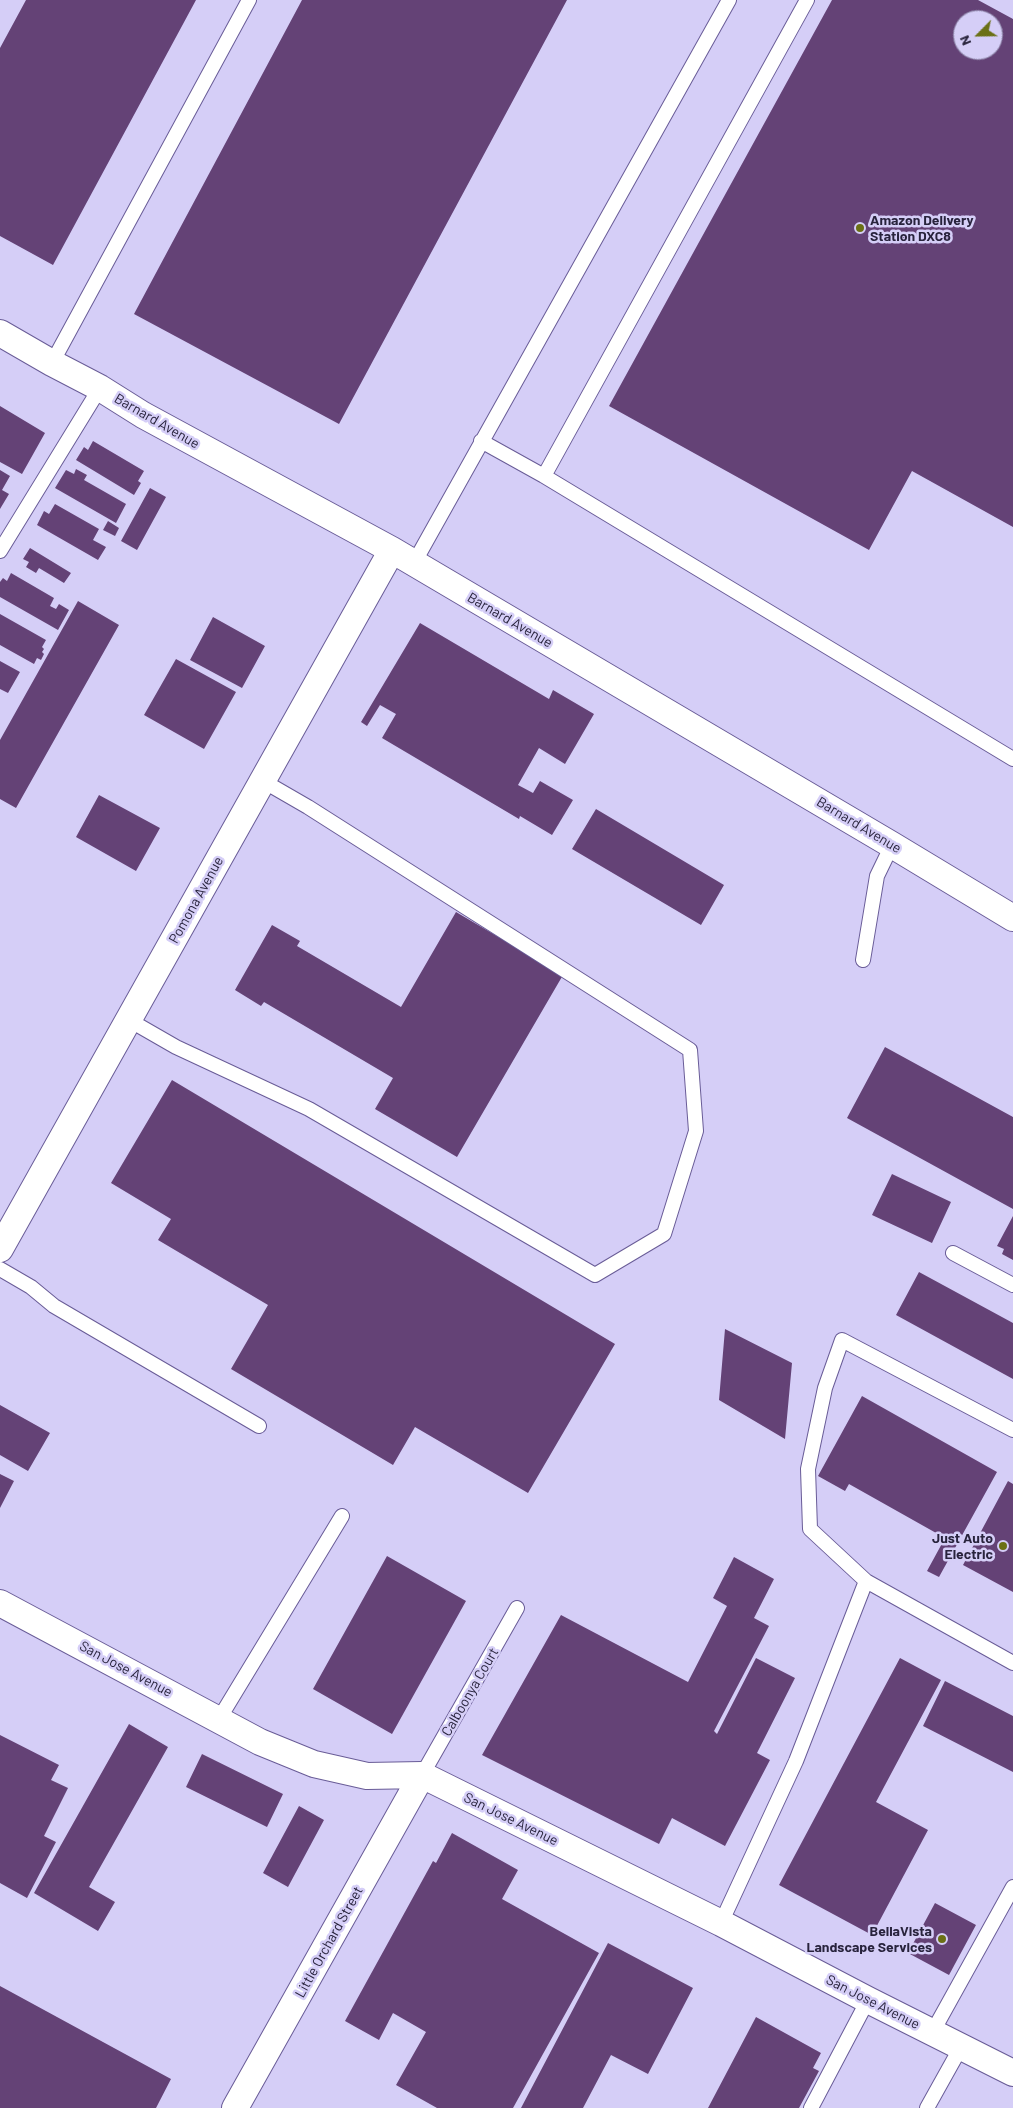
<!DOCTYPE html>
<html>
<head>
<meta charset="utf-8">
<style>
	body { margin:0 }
	#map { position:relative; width:1013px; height:2108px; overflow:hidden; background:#d5cef7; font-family:Barlow,sans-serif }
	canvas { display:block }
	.north { position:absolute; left:953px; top:10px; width:50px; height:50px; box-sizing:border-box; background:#d5cef7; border:1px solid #908aac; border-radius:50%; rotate:247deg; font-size:14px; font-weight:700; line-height:20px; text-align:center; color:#28233c }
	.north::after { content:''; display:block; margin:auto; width:18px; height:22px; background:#6b7015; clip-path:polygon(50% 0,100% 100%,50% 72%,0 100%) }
</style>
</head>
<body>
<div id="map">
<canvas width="1013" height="2108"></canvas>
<div class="north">N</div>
</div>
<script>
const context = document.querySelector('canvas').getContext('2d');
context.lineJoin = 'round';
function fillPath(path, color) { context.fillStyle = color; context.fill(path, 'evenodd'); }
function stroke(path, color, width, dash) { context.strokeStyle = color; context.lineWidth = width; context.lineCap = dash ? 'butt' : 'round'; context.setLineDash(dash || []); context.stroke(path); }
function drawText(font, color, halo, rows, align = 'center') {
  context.font = font + ' Barlow,sans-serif'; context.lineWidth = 5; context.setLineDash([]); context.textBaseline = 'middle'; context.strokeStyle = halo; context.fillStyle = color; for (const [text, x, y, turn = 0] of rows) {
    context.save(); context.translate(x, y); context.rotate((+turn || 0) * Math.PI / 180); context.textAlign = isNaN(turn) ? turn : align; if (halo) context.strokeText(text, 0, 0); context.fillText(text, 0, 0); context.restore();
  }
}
fillPath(new Path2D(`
	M26,0h170l-143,265 -53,-29v-188z
	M302,0h265l-228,424 -205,-110z
	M832,0h146l35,19v508l-101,-56 -43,79 -260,-144zM963,20h30v30h-30z
	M0,406l45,27 -23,41 -22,-12z
	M93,441l51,30 -6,10 3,2 -7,12 -58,-35 8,-13 4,3z
	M76,469l11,6 -3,5 42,24 -10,19 -61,-35 11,-18 8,4z
	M0,470l10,6 -8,14 7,4 -9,15z
	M150,488l16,9 -29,53 -16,-9z
	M55,504l44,25 -6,11 13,7 -8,13 -61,-35 7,-14 5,3z
	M108,521l11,7 -4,8 -12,-6z
	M30,548l41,25 -7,10 -25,-15 -3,5 -10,-6 3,-5 -6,-3z
	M11,573l43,25 -4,8 6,3 3,-5 10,6 -11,20 -58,-33v-15l3,-4 4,3z
	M78,601l41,24 -103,183 -16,-9v-59z
	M0,614l46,26 -4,7 2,2 -2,3 2,2 -3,6 -4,-2 -3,6 -34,-19z
	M213,617l52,29 -23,42 -52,-28z
	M420,623l129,76 4,-9 41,24 -29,50 -26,-16 -21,37 15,8 7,-12 33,19 -21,35 -32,-19 -1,3 -137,-81 14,-24 -16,-9 -13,21 -6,-4z
	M176,659l60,33 -32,57 -60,-34z
	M0,661l20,11 -12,21 -8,-4z
	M99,795l61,33 -24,43 -60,-34z
	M596,809l128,76 -23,40 -129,-76z
	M456,912l107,63 -106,182 -82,-48 18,-31 -129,-76 -3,4 -26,-16 37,-65 28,16 -3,5 104,61z
	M885,1047l128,70v92l-166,-91z
	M172,1080l443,264 -87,149 -113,-66 -22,38 -162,-96 37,-64 -110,-65 13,-21 -60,-36z
	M892,1174l59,28 -19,41 -60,-28z
	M1013,1216v44l-11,-6 2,-5 -7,-3z
	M919,1272l94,51v56l-117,-64z
	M725,1329l67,34 -7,76 -66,-39z
	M862,1396l135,76 -58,105 -12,-6 18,-33 -96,-54 -4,7 -27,-15z
	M0,1405l50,28 -22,38 -28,-16z
	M0,1474l14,7 -14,27z
	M1008,1481l5,3v108l-50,-27z
	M387,1556l79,45 -74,133 -79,-45z
	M734,1557l40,22 -20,39 15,8 -55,105 3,3 39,-76 39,20 -38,75 13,7 -45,86 -53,-28 -13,26 -177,-89 79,-140 127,67 39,-76 -14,-8z
	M900,1658l41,22 -65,122 52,28 -56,105 -93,-50z
	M945,1681l68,35v56l-90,-46z
	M129,1724l39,23 -79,140 26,15 -17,29 -64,-38z
	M0,1735l59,30 -8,15 17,8 -24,48 12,6 -29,56 -27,-15z
	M202,1754l81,40 -16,33 -81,-40z
	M299,1806l25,14 -36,67 -25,-14z
	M452,1833l66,37 -16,29 97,54 -86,155h-76l-41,-23 30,-53 -33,-19 -14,27 -34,-19 88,-160 3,2z
	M935,1903l41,22 -27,50 -41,-22z
	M608,1943l85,45 -45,86 -37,-19 -28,53h-62z
	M0,1986l171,93 -15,29h-156z
	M756,2017l65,36 -8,15 6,3 -20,37h-91z`), '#644276');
const lane = new Path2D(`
	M52,363l197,-363
	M481,441l63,35 469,283
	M544,476l263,-476
	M0,551l100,-163
	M414,563l315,-563
	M863,960l14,-84 15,-31
	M129,1020l47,27 133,62 286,166 69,-41 32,-103 -6,-81 -382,-243 -45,-26
	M953,1253l60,32
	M0,1269l31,18 23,19 205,120
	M866,1581l-56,-52 -2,-60 17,-81 17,-48 171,90
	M219,1719l123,-203
	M422,1775l95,-167
	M721,1923l75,-162 70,-180 147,82
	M932,2033l81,-146
	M811,2108l57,-108
	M927,2108l34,-61`);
const street = new Path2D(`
	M0,333l52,30 48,25 43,27 249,135 500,295 121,73
	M0,1249l392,-699
	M0,1603l260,139 54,22 53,12 55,-1 299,148 147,77 145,73
	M235,2108l187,-333`);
stroke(lane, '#695c97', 16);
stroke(street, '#695c97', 28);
stroke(lane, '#fff', 14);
stroke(street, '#fff', 26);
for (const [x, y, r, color] of [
	[860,228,5,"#6b7015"],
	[1003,1546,5,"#6b7015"],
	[942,1939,5,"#6b7015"]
]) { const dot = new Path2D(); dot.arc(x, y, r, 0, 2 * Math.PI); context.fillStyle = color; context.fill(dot); stroke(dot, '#d5cef7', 2); }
drawText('bold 14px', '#28233c', '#d5cef7', [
	["Amazon Delivery",870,220,"left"],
	["Station DXC8",870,236,"left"],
	["Just Auto",993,1538],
	["Electric",993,1554],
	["BellaVista",932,1931],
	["Landscape Services",932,1947]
], 'right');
drawText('14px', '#28233c', '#d5cef7', [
	["Barnard Avenue",157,421,30],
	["Barnard Avenue",510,620,30],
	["Barnard Avenue",859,825,31],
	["Pomona Avenue",196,900,-61],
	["San Jose Avenue",126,1669,28],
	["Calboonya Court",470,1692,-60],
	["San Jose Avenue",511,1819,26],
	["Little Orchard Street",329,1942,-61],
	["San Jose Avenue",873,2002,27]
]);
</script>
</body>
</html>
